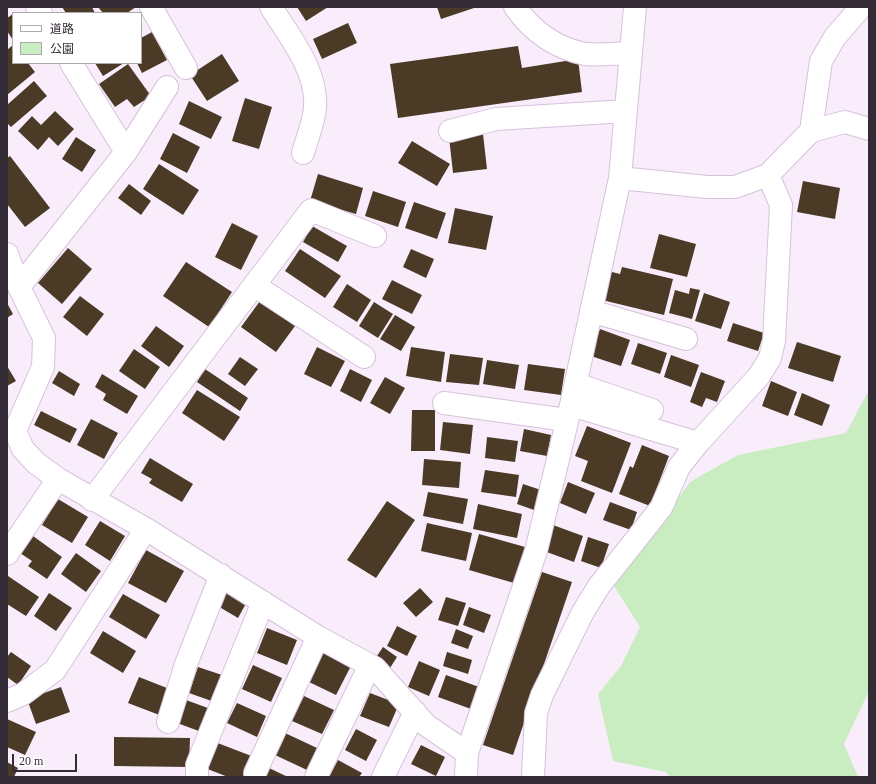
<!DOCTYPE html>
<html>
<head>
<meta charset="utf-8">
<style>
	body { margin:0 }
	#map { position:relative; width:876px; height:784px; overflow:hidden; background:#f9edfc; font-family:"Times New Roman","Noto Sans JP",serif }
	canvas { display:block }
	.frame { position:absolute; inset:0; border:8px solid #332b35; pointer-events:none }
	.legend { position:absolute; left:12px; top:12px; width:130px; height:52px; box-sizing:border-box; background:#fff; border:1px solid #adaaae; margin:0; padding:5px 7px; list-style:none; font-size:12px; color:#332b35 }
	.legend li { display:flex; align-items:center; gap:8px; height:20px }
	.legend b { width:20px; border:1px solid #adaaae }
	.scale { position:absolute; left:12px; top:754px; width:65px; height:18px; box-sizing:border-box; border:2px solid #332b35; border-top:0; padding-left:5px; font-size:12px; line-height:14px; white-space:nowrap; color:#332b35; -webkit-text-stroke:3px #fff; paint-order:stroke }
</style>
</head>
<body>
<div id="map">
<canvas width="876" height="784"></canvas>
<div class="frame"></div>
<ul class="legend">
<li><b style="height:5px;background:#fff"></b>道路</li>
<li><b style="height:11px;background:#caecc1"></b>公園</li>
</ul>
<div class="scale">20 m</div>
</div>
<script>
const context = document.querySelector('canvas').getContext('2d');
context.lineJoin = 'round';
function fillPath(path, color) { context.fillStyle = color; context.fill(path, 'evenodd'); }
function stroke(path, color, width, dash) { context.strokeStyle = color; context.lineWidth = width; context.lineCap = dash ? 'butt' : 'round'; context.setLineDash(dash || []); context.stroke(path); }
fillPath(new Path2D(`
	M869,390v301l-25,53 14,33h-188l-4,-5 -53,-11 -15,-67 23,-28 19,-39 -26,-41 76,-104 48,-27 108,-22z`), '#caecc1');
fillPath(new Path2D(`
	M62,7h30l3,6h-29z
	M98,7h38l-9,6h-24z
	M297,7h31l-22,14z
	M437,7h40l-36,12z
	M13,14v26l-6,-9v-13z
	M348,23l9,20 -35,16 -9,-20z
	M152,32l15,28 -25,13 -5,-10h4v-25z
	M13,45v18h15l7,9 -28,23v-45z
	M518,46l4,22 56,-9 4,33 -184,26 -8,-54z
	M222,54l17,27 -32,20 -17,-26z
	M95,63h29l-21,13z
	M128,64l23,32 -17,11 -7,-8 -12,8 -16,-23z
	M34,81l13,15 -36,31 -4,-4v-18z
	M245,98l27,9 -13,42 -27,-8z
	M189,101l33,16 -11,22 -32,-15z
	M55,111l19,18 -16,17 -9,-9 -11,13 -20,-19 14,-15 9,9z
	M173,133l27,14 -13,26 -27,-14z
	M483,134l4,35 -34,4 -4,-36z
	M76,137l20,13 -14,22 -20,-13z
	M412,141l38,23 -13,22 -39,-23z
	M10,156l40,52 -25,19 -18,-23v-46z
	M159,164l40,26 -16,25 -40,-26z
	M318,174l45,14 -7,26 -46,-13z
	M803,181l37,7 -5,31 -38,-7z
	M129,184l22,17 -10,14 -23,-17z
	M373,191l33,11 -8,25 -33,-11z
	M414,202l32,11 -9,26 -32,-11z
	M455,208l38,8 -7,34 -38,-7z
	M232,223l26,13 -17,34 -26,-13z
	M312,226l35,20 -9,16 -35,-20z
	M659,234l37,10 -9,33 -37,-9z
	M68,248l24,21 -30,35 -24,-21z
	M300,249l41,27 -16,22 -40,-27z
	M411,249l23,10 -8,19 -23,-11z
	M186,262l46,30 -23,35 -46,-31z
	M622,267l51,12 -9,36 -62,-15 6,-29 12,3z
	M392,280l30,15 -10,19 -30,-15z
	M347,284l24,16 -14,22 -24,-15z
	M690,288l10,2 -8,29 -23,-6 6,-23 14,4z
	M704,293l26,9 -9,27 -26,-8z
	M80,296l24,18 -17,22 -24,-19z
	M260,301l35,25 -19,26 -35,-25z
	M374,302l19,12 -15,24 -19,-12z
	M7,303l6,11 -6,4z
	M395,315l20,12 -14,24 -21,-12z
	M733,323l31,10 -6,18 -31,-10z
	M156,326l28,20 -15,21 -28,-21z
	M600,329l30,11 -9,26 -30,-10z
	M797,342l44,14 -8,26 -45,-14z
	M638,343l29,10 -7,21 -29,-10z
	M317,347l28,14 -14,26 -27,-13z
	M411,347l34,5 -4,30 -35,-6z
	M134,349l26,18 -15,22 -26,-18z
	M450,354l33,4 -4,27 -33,-3z
	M671,355l28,10 -8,22 -27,-10z
	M240,357l18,12 -13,17 -17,-12z
	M487,360l32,5 -4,24 -32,-5z
	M528,364l37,5 -4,26 -37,-5z
	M7,366l9,15 -9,5z
	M205,369l43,29 -8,13 -43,-29z
	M350,369l22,11 -11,22 -21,-11z
	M59,371l21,13 -6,12 -22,-13z
	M701,372l24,9 -8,21 -11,-4 -4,9 -12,-5z
	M102,374l36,22 -11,18 -24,-14 3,-6 -11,-7z
	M385,377l20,11 -15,26 -20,-11z
	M771,381l26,11 -9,24 -26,-10z
	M197,390l43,27 -16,24 -42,-28z
	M802,393l28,12 -8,21 -28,-11z
	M412,410h23v41h-24z
	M41,411l36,18 -7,14 -36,-18z
	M91,419l27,14 -14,26 -27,-14z
	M443,422l30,3 -3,29 -30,-4z
	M587,426l44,17 -19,50 -31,-12 7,-20 -13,-5z
	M524,429l27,6 -4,21 -27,-5z
	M487,437l31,4 -3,21 -30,-4z
	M642,445l27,11 -19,50 -31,-12 11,-28 3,2z
	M150,458l43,26 -11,18 -33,-19 3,-4 -11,-6z
	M424,459l37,3 -2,26 -37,-3z
	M485,470l34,5 -3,22 -35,-5z
	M568,482l27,11 -9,21 -26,-11z
	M523,484l18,6 -7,20 -17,-6z
	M428,492l40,7 -5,25 -40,-8z
	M58,499l30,18 -16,26 -30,-18z
	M387,501l28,19 -39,58 -29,-18z
	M610,502l27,10 -6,18 -28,-10z
	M478,504l44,10 -5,24 -44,-9z
	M100,521l25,15 -15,25 -25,-16z
	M427,523l45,10 -6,28 -45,-10z
	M553,525l30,11 -9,26 -30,-11z
	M479,534l46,13 -11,36 -45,-13z
	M33,536l29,21 -15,22 -19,-13 4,-5 -12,-8z
	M588,537l21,7 -8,24 -20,-7z
	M146,550l38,21 -18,32 -38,-20z
	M76,553l25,18 -15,21 -25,-18z
	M542,572l30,10 -59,173 -30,-10z
	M8,576l31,21 -13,19 -19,-12z
	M227,586l22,12 -11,20 -22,-13z
	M420,588l13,14 -17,15 -13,-14z
	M49,593l23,15 -16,23 -22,-15z
	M123,594l37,21 -14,24 -37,-22z
	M446,597l20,6 -8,23 -20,-6z
	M469,607l22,8 -7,18 -21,-8z
	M397,626l20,10 -10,20 -20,-10z
	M267,628l30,12 -10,25 -30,-12z
	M456,629l17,7 -5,13 -17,-6z
	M103,631l33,20 -13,22 -33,-20z
	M383,647l14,10 -7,11 -15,-9z
	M325,649l28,13 -17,33 -27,-13z
	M11,652l20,14 -13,19 -11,-8v-20z
	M447,652l25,8 -4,14 -25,-8z
	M419,661l21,9 -11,26 -21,-9z
	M253,665l29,13 -11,24 -29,-13z
	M198,667l30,10 -8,27 -31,-11z
	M446,675l33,12 -8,22 -33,-12z
	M139,677l33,13 -10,26 -34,-13z
	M61,687l9,25 -34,12 -9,-25z
	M370,693l29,11 -10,23 -29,-11z
	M304,696l30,14 -12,24 -30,-13z
	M186,700l30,11 -9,23 -30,-11z
	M237,703l29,13 -9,21 -30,-14z
	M7,719l29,13 -11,23 -18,-8z
	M356,729l21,11 -11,21 -21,-11z
	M285,733l32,15 -10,22 -32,-15z
	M114,737l76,1 -1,29 -75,-1z
	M215,742l39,15 -7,20h-19l-23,-9z
	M421,745l24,12 -9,19 -25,-12z
	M338,760l24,13 -3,4h-30z
	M7,762l11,6 -4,9h-7z
	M269,768l19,9h-23z`), '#4a3a26');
const street = new Path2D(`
	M37,7l4,6
	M151,7l35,61
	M271,7c18,29 47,64 44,101 -1,14 -8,30 -12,45
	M515,7c17,24 41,41 70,47 14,2 31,-1 46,-1
	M450,131l46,-12 130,-8
	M811,131l10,-70 14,-24 26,-30
	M126,152l41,-65
	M620,178l87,9h28l33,-12 43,-44 34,-9 24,7
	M7,254l12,33 25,51 -1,29 -28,64 8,18 13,14 22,16 88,50 172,108 57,31 51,57 41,28
	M254,285l110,72
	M19,287l107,-135 -55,-89
	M591,311l95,28
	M576,384l76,26
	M444,403l123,17
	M571,405l127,38 61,-67 11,-18 4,-17 7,-136 -13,-30
	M92,500l219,-290 64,26
	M7,554l51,-75
	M7,701l16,-7 32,-24 91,-141
	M168,722l18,-58 35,-89
	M255,773l63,-136
	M197,777v-12l66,-163
	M316,777l54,-112
	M383,777l32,-65
	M466,777l1,-24 69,-202 35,-146 49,-227 15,-171
	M533,777l3,-64 6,-18 41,-83 16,-26 62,-78 18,-41 19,-24`);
stroke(street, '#d5c2da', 24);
stroke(street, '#fff', 22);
</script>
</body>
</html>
